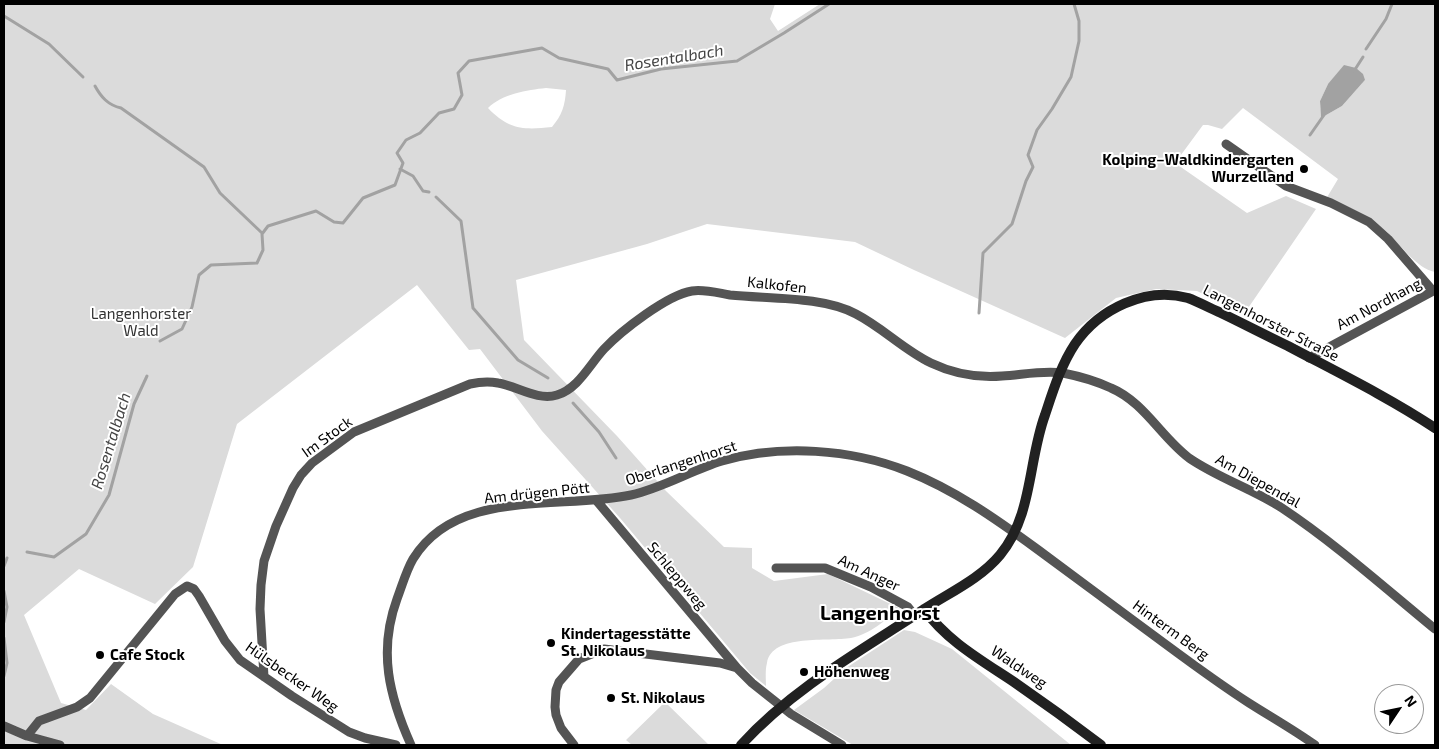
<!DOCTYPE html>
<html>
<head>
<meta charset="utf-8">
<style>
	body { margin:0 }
	#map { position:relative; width:1439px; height:749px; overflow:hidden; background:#fff; font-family:"Exo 2",sans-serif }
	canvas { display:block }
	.frame { position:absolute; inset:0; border:5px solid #000; pointer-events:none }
	.north { position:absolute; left:1374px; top:684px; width:50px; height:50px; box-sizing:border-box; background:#fff; border:1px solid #999; border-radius:50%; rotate:56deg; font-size:14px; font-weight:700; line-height:20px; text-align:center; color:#000 }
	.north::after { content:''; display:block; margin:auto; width:18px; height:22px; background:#000; clip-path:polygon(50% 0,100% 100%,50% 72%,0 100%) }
</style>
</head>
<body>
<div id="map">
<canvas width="1439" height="749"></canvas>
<div class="frame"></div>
<div class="north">N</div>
</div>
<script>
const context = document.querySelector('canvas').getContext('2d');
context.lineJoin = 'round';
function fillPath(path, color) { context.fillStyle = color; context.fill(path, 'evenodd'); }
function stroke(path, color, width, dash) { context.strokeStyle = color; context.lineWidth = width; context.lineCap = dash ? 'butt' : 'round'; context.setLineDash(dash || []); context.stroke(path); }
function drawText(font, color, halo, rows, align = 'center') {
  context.font = font + ' "Exo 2",sans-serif'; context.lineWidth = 4; context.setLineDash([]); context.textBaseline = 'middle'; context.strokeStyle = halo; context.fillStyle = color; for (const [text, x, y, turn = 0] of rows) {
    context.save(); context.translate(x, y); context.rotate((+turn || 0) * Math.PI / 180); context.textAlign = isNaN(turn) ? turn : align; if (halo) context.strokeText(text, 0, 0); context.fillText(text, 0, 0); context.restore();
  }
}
fillPath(new Path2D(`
	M4,4h771l-5,15 8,12 42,-27h615v268c-19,-4 -34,-27 -48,-40 -19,-16 -37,-26 -61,-33l12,-20 -95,-71 -21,21 -14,-4h-5l-28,38 72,50 39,-17 30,13 -72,105 -47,-23 -41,-2 -40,9 -51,40 -151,-68 -59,-28 -148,-18 -60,20 -131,36 8,60 93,96 49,55 58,56 28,1v20l22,13 54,-7 73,35c-15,10 -32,26 -50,29 -22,4 -79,-5 -84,25 -2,7 -1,16 -1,23l-16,-13 -130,-155 -78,-87 -62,-82 -11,1 -52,-65 -180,139 -44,143 -38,37 -76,-35 -55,46 37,88 25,7 25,-26 42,30 70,31h-219zM1365,80l-23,26 -21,12 -1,-17 8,-17zM546,88l20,2c-1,16 -4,25 -14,37 -28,3 -43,3 -64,-19 14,-14 39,-18 58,-20z
	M904,630l11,2 37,17 119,96h-218l-59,-35 30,-22 22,-20z
	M665,702l44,43h-77l-6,-5z`), '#dbdbdb');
fillPath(new Path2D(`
	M1344,65l12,3 7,6 2,6 -23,26 -21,12 -1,-17 8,-17z`), '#a2a2a2');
stroke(new Path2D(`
	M4,16l45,28 34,33
	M1366,49l20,-30 6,-15
	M1354,71l9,-14
	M95,86c6,11 13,19 26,22l83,59 16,26 42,40
	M1310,135l14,-20
	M400,169l13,7 10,15 6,1
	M436,197l25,24 12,87 45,52 30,18
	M979,313l4,-60 29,-29 14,-43 7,-14 -5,-12 9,-25 15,-21 19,-32 8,-36v-20l-5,-17
	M160,341l22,-12 10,-22 7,-32 12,-10 46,-2 6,-13 -1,-16 6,-8 48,-15 18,11 9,1 20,-25 32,-13 8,-22 -6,-10 9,-13 14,-7 19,-20 15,-4 8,-14 -4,-22 11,-12 73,-13 17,10 49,11 9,11 44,-11 76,-8 47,-28 45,-29
	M573,403l26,29 17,26
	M27,552l27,5 32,-23 23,-39 25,-91 13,-28
	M4,566l3,-8
	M4,591l3,16 -3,15
	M4,638l3,25 -3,13`), '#a2a2a2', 3);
stroke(new Path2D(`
	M1226,144l60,42 45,17 38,19 19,17 45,52
	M1309,358l126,-68
	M596,500l141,168
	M776,568h49l46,19 37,20 7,9
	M264,677l-4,-68 1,-24 3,-24 12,-35 17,-38 8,-13 11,-12 42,-31 116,-48c9,-2 18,-3 28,-1 19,3 39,18 59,12 21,-6 33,-31 47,-46 17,-18 63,-54 88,-58 12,-2 26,2 38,4 38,4 93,1 126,19 27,14 48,36 75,49 21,10 47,15 71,13 19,-1 41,-6 61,-3 15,3 33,8 48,15 33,14 50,49 78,70 29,20 64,31 93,50 54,36 103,80 153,121
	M4,726l23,10 33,9
	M27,736l12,-15 38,-14 13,-9 85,-104 12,-8 7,3 5,7 26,45 15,19 52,36 57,36 16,6 31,7
	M411,745c-22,-49 -33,-94 -14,-146 5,-13 9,-28 16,-40 44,-72 148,-49 218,-64 32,-7 61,-25 91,-34 59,-17 129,-12 185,10 48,19 89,48 130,78 36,27 72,53 108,80 34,25 68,51 104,74 22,14 45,27 66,42
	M574,745l-13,-17 -5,-13 -1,-8 1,-17 3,-8 20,-23 25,-10 116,14 17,5 15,15 39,31 51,31`), '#545454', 9);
stroke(new Path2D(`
	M924,609c23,32 57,51 90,73 29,20 58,41 87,63
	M741,745c52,-57 121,-95 185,-137 25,-16 55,-30 74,-53 33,-40 28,-94 45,-140 8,-24 16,-50 30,-71 24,-35 71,-58 113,-46 11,4 21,10 31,14 23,11 46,23 69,34 49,26 100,51 147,82`), '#212121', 10);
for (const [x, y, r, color] of [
	[1304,169,5,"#000"],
	[551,643,5,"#000"],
	[100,655,5,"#000"],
	[804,672,5,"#000"],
	[611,698,5,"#000"]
]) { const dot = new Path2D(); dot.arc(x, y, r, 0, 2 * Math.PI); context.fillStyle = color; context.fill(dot); stroke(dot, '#fff', 2); }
drawText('bold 15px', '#000', '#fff', [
	["Kolping–Waldkindergarten",1294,160,"right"],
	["Wurzelland",1294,177,"right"],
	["Kindertagesstätte",561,634],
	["St. Nikolaus",561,651],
	["Cafe Stock",110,655],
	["Höhenweg",814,672],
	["St. Nikolaus",621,698]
], 'left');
drawText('15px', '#000', '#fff', [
	["Kalkofen",777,285,6],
	["Am Nordhang",1379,304,-28],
	["Langenhorster Straße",1271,323,27],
	["Im Stock",327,437,-36],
	["Oberlangenhorst",681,463,-18],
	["Am Diependal",1258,481,29],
	["Am drügen Pött",537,493,-6],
	["Am Anger",869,573,25],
	["Schleppweg",677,576,50],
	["Hinterm Berg",1171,630,36],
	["Waldweg",1019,667,34],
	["Hülsbecker Weg",292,677,35]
]);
drawText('15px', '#323232', '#fff', [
	["Langenhorster",141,314],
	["Wald",141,331]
]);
drawText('italic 16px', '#434343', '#fff', [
	["Rosentalbach",674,58,-9],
	["Rosentalbach",111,441,-73]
]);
drawText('bold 20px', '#000', '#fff', [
	["Langenhorst",880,613]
]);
</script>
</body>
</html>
